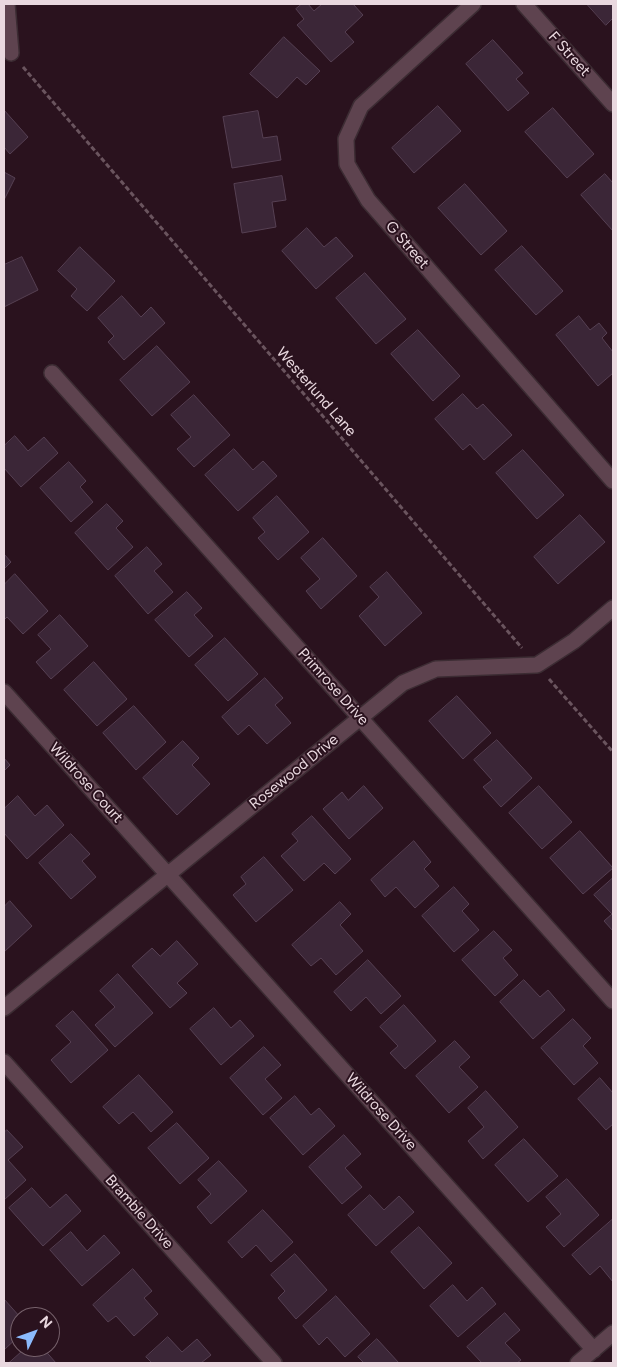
<!DOCTYPE html>
<html>
<head>
<meta charset="utf-8">
<style>
	body { margin:0 }
	#map { position:relative; width:617px; height:1367px; overflow:hidden; background:#2a121e; font-family:Figtree,sans-serif }
	canvas { display:block }
	.frame { position:absolute; inset:0; border:5px solid #e9d8df; pointer-events:none }
	.north { position:absolute; left:10px; top:1307px; width:50px; height:50px; box-sizing:border-box; background:#2a121e; border:1px solid #76616b; border-radius:50%; rotate:48deg; font-size:14px; font-weight:700; line-height:20px; text-align:center; color:#e9d8df }
	.north::after { content:''; display:block; margin:auto; width:18px; height:22px; background:#8bbafc; clip-path:polygon(50% 0,100% 100%,50% 72%,0 100%) }
</style>
</head>
<body>
<div id="map">
<canvas width="617" height="1367"></canvas>
<div class="frame"></div>
<div class="north">N</div>
</div>
<script>
const context = document.querySelector('canvas').getContext('2d');
context.lineJoin = 'round';
function fillPath(path, color) { context.fillStyle = color; context.fill(path, 'evenodd'); }
function stroke(path, color, width, dash) { context.strokeStyle = color; context.lineWidth = width; context.lineCap = dash ? 'butt' : 'round'; context.setLineDash(dash || []); context.stroke(path); }
function drawText(font, color, halo, rows, align = 'center') {
  context.font = font + ' Figtree,sans-serif'; context.lineWidth = 4; context.setLineDash([]); context.textBaseline = 'middle'; context.strokeStyle = halo; context.fillStyle = color; for (const [text, x, y, turn = 0] of rows) {
    context.save(); context.translate(x, y); context.rotate((+turn || 0) * Math.PI / 180); context.textAlign = isNaN(turn) ? turn : align; if (halo) context.strokeText(text, 0, 0); context.fillText(text, 0, 0); context.restore();
  }
}
const building = new Path2D(`
	M302,4h6l6,7 8,-7h31l10,11 -18,17 9,10 -23,20 -34,-37 7,-6 -8,-10z
	M587,4h26v14l-7,7z
	M284,37l36,34 -14,14 -9,-8 -20,21 -27,-24z
	M493,40l30,33 -7,6 13,14 -21,18 -42,-47z
	M438,106l23,25 -47,42 -22,-25z
	M553,108l41,46 -27,24 -42,-46z
	M4,110l24,27 -18,17 -6,-7z
	M258,111l5,27 14,-2 4,24 -49,8 -9,-51z
	M4,172l11,6 -11,22z
	M605,174l8,9v48l-32,-36z
	M282,176l4,24 -14,2 4,25 -34,6 -8,-49z
	M465,184l42,47 -26,24 -43,-47z
	M307,228l17,19 12,-10 17,19 -37,33 -34,-38z
	M522,246l41,45 -27,24 -41,-45z
	M80,247l35,34 -28,30 -16,-15 6,-7 -19,-18z
	M22,257l16,33 -34,17v-42z
	M365,273l41,46 -30,25 -40,-46z
	M122,296l19,21 10,-10 14,16 -41,37 -16,-18 6,-6 -16,-18z
	M579,316l11,14 9,-7 8,10 -5,5 11,14v21l-15,13 -42,-51z
	M418,330l42,46 -27,25 -42,-47z
	M157,346l33,36 -38,34 -32,-36z
	M463,394l14,15 6,-5 29,31 -28,25 -14,-16 -7,6 -28,-31z
	M194,395l36,40 -36,32 -17,-18 14,-12 -20,-22z
	M15,436l13,15 16,-14 14,16 -37,34 -17,-19v-22z
	M234,449l19,21 10,-9 14,15 -39,35 -33,-36z
	M523,450l41,45 -27,24 -41,-46z
	M69,462l17,19 -6,6 13,15 -22,20 -31,-34z
	M277,496l32,36 -31,28 -20,-22 7,-6 -12,-14z
	M107,504l16,17 -7,7 17,19 -25,23 -33,-37z
	M580,515l25,27 -47,42 -24,-27z
	M323,538l34,38 -36,33 -15,-18 14,-12 -19,-21z
	M147,547l15,17 -8,7 19,21 -25,22 -33,-38z
	M4,554l7,8 -7,7z
	M387,572l35,41 -37,33 -26,-30 20,-19 -9,-10z
	M15,574l33,37 -25,23 -16,-17 -3,3v-35z
	M187,592l15,16 -8,7 19,21 -24,21 -34,-37z
	M60,615l28,31 -37,33 -15,-17 15,-13 -13,-14z
	M225,638l33,36 -30,27 -33,-36z
	M94,662l33,37 -30,27 -33,-36z
	M265,678l18,20 -8,7 16,18 -24,21 -18,-19 -11,10 -16,-18z
	M457,696l34,37 -28,26 -34,-38z
	M134,706l32,36 -30,28 -33,-37z
	M497,740l35,38 -31,29 -18,-20 9,-7 -18,-20z
	M183,741l16,17 -7,7 18,19 -33,31 -34,-37z
	M4,758l6,7 -6,6z
	M364,786l19,22 -34,31 -26,-30 19,-17 6,8z
	M539,786l33,36 -30,27 -33,-36z
	M18,796l17,20 12,-11 17,20 -37,34 -23,-26v-24z
	M312,816l39,43 -16,15 -11,-11 -20,18 -23,-25 17,-15 -6,-7z
	M580,831l33,37 -30,26 -33,-36z
	M71,834l19,20 -8,7 14,16 -25,22 -32,-36z
	M414,841l17,21 -7,7 15,17 -24,22 -19,-21 -11,10 -14,-17z
	M264,857l29,33 -37,32 -23,-27 13,-11 -5,-7z
	M613,878v53l-9,-10 8,-7 -18,-19z
	M454,887l15,17 -7,7 17,19 -25,22 -32,-36z
	M10,901l22,25 -28,26v-45z
	M340,902l11,12 -11,11 23,26 -27,24 -15,-17 -10,8 -19,-21z
	M494,931l18,19 -9,8 15,17 -23,21 -33,-36z
	M177,941l21,23 -21,19 10,10 -17,15 -38,-42 20,-18 8,8z
	M368,960l33,36 -20,18 -15,-17 -15,14 -17,-19z
	M118,974l35,39 -38,34 -20,-22 20,-18 -15,-16z
	M524,980l16,17 8,-7 17,20 -32,29 -33,-37z
	M404,1005l32,36 -31,28 -15,-16 8,-7 -18,-19z
	M214,1008l17,20 9,-8 14,16 -33,29 -31,-36z
	M73,1011l35,39 -37,33 -20,-23 20,-18 -15,-16z
	M573,1019l18,19 -8,8 15,17 -24,22 -33,-37z
	M455,1041l15,16 -11,10 19,20 -29,26 -33,-37z
	M264,1047l17,18 -16,14 17,19 -19,17 -33,-37z
	M139,1075l34,37 -22,20 -18,-20 -14,12 -16,-17z
	M600,1078l13,15v31l-7,6 -28,-31z
	M486,1091l32,36 -35,32 -15,-18 16,-14 -16,-19z
	M295,1096l16,19 8,-7 16,18 -32,29 -33,-37z
	M177,1123l32,35 -29,26 -32,-36z
	M7,1130l16,17 -15,13 18,20 -22,20v-67z
	M344,1135l17,19 -16,14 17,19 -20,17 -33,-37z
	M524,1139l34,37 -30,26 -33,-37z
	M219,1161l28,30 -36,33 -14,-17 14,-13 -13,-14z
	M567,1179l32,36 -35,32 -18,-20 15,-13 -15,-17z
	M32,1188l18,20 16,-14 15,17 -38,35 -34,-38z
	M370,1195l14,15 15,-14 15,16 -38,34 -28,-31z
	M263,1210l30,32 -22,20 -15,-17 -14,13 -14,-16z
	M613,1219v63l-13,-16 -10,9 -18,-20z
	M419,1227l33,36 -28,26 -33,-37z
	M71,1232l16,19 17,-16 16,18 -38,33 -32,-36z
	M295,1254l32,36 -31,29 -18,-21 7,-7 -14,-16z
	M133,1269l19,22 -8,7 14,16 -24,22 -18,-20 -8,6 -15,-17z
	M453,1285l14,16 15,-14 14,17 -38,33 -28,-31z
	M336,1296l34,38 -25,23 -18,-20 -8,8 -16,-19z
	M4,1299l16,18v18l-16,15z
	M505,1313l15,17 -15,13 16,17 -4,3h-35l-15,-16z
	M168,1337l14,15 15,-13 14,16 -10,8h-49l-6,-6z
	M377,1339l22,24h-35l-6,-6z
	M27,1347h15l14,16h-47z`);
fillPath(building, '#3b2637');
stroke(building, '#564053', 1);
const minor = new Path2D(`
	M7,4l4,49
	M473,4l-112,102 -15,33 1,25 21,36 245,281
	M524,4l89,100
	M52,373l561,628
	M4,692l590,658
	M4,1008l399,-325 33,-14 101,-4 37,-24 39,-33
	M4,1062l270,301
	M578,1363l35,-30`);
stroke(minor, '#3c2c33', 18);
stroke(new Path2D(`
	M23,67l499,581
	M549,679l64,73`), '#6a545e', 3, [5, 2.5]);
stroke(minor, '#5e434f', 15);
drawText('15px', '#e9d8df', '#2a121e', [
	["F Street",569,54,48],
	["G Street",407,245,49],
	["Westerlund Lane",316,392,49],
	["Primrose Drive",333,687,48],
	["Rosewood Drive",294,772,-39],
	["Wildrose Court",86,783,48],
	["Wildrose Drive",381,1112,48],
	["Bramble Drive",139,1212,48]
]);
</script>
</body>
</html>
